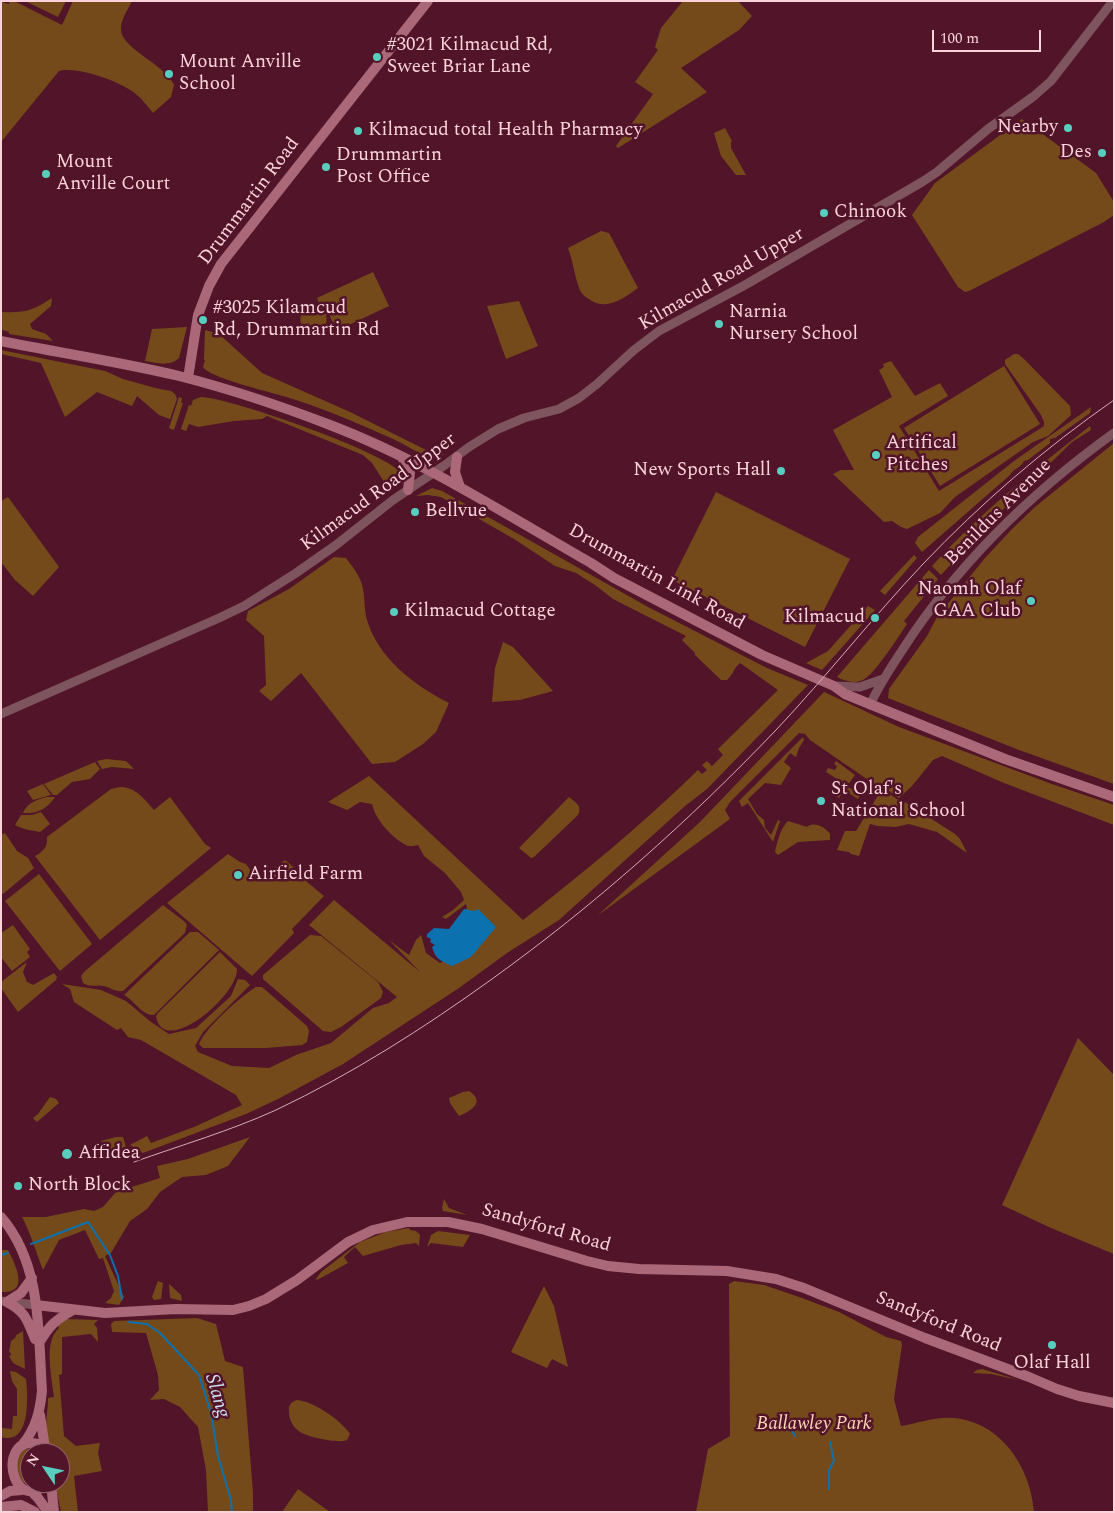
<!DOCTYPE html>
<html>
<head>
<meta charset="utf-8">
<style>
	body { margin:0 }
	#map { position:relative; width:1115px; height:1513px; overflow:hidden; background:#511429; font-family:Spectral,serif }
	canvas { display:block }
	.frame { position:absolute; inset:0; border:2px solid #fad2da; pointer-events:none }
	.north { position:absolute; left:20px; top:1443px; width:50px; height:50px; box-sizing:border-box; background:#511429; border:1px solid #956070; border-radius:50%; rotate:304deg; font-size:14px; font-weight:700; line-height:20px; text-align:center; color:#fad2da }
	.north::after { content:''; display:block; margin:auto; width:18px; height:22px; background:#58cebf; clip-path:polygon(50% 0,100% 100%,50% 72%,0 100%) }
	.scale { position:absolute; left:932px; top:30px; width:109px; height:22px; box-sizing:border-box; border:2px solid #fad2da; border-top:0; padding-left:6px; font-size:15px; line-height:18px; white-space:nowrap; color:#fad2da; -webkit-text-stroke:4px #511429; paint-order:stroke }
</style>
</head>
<body>
<div id="map">
<canvas width="1115" height="1513"></canvas>
<div class="frame"></div>
<div class="north">N</div>
<div class="scale">100 m</div>
</div>
<script>
const context = document.querySelector('canvas').getContext('2d');
context.lineJoin = 'round';
function fillPath(path, color) { context.fillStyle = color; context.fill(path, 'evenodd'); }
function stroke(path, color, width, dash) { context.strokeStyle = color; context.lineWidth = width; context.lineCap = dash ? 'butt' : 'round'; context.setLineDash(dash || []); context.stroke(path); }
function drawText(font, color, halo, rows, align = 'center') {
  context.font = font + ' Spectral,serif'; context.lineWidth = 5; context.setLineDash([]); context.textBaseline = 'middle'; context.strokeStyle = halo; context.fillStyle = color; for (const [text, x, y, turn = 0] of rows) {
    context.save(); context.translate(x, y); context.rotate((+turn || 0) * Math.PI / 180); context.textAlign = isNaN(turn) ? turn : align; if (halo) context.strokeText(text, 0, 0); context.fillText(text, 0, 0); context.restore();
  }
}
fillPath(new Path2D(`
	M10,1h4l48,24 11,-24h59c-4,8 -12,20 -11,29 1,19 45,35 53,55l-3,12 -18,16c-5,-6 -10,-13 -16,-18 -14,-13 -60,-29 -78,-24l-58,71v-140l8,2z
	M25,1h41l-8,16z
	M683,1h55l14,15 -13,14 -58,38 26,24 -89,56 -2,-2 37,-52 -18,-12 23,-32 -3,-3 6,-19z
	M1022,119l74,54 18,29v13l-10,7 -135,69 -4,1 -7,-5 -46,-72 23,-32z
	M725,128l7,13 -1,1v6l15,27h-10l-15,-19 -7,-23z
	M601,231l8,2 29,55c-14,10 -30,22 -46,13 -5,-3 -10,-6 -12,-11 -5,-11 -7,-29 -12,-42z
	M373,272l16,34 -53,25 -7,-17 -3,1c1,6 1,11 -4,15 -21,20 -35,-33 -1,-21l-4,-11z
	M52,298l-1,8 -21,18 2,5 14,5 7,7 -44,-7v-2l-6,-2 -2,2v-20c24,1 31,-1 51,-14z
	M519,301l19,45 -32,13 -19,-53z
	M187,327l-8,31c-10,9 -22,5 -34,3l7,-32z
	M205,330l14,4 43,39 88,39 78,39 16,3 -6,3c-17,0 -31,-12 -45,-18 -33,-15 -66,-29 -100,-40 -17,-6 -82,-20 -90,-32l2,-7h-1z
	M1,350l104,21 18,8 32,9 16,3 4,3 2,5 -7,20 -11,-4 -22,-19 -5,10 -35,-14 -32,25 -24,-54 -40,-9z
	M1014,354h4l6,5 46,47 1,9 -23,21 -15,6 -78,55 -15,16 -33,16 -6,-2 -9,-6 -8,1 -51,-48 8,-4h13l-21,-40 59,-33 -13,-27 5,-3 -1,-3 8,-3 24,35 25,-13 8,13 -49,30 40,65 99,-61 6,-4v-4l-3,-7 -36,-51v-4z
	M1004,366l36,58 -100,62 -36,-58z
	M179,397l3,1 -1,5h2l-9,27 -5,-2z
	M201,397c27,0 191,57 202,78v6l-9,7 -5,-2 -1,2 -16,-25 -9,-8 -96,-39 -5,3 -28,2 -36,6 -9,-3 -3,7 -5,-2 8,-24 2,1 2,-6z
	M1091,407l-1,6 -35,25 -5,1v4l-22,17 -4,1c-3,7 -10,7 -14,14l-88,77 -7,-9 3,-6 96,-76z
	M1090,426l1,4 -19,12 -88,86 -43,47 -9,-9c48,-53 103,-97 158,-140z
	M1114,443v341l-95,-34 -131,-52 1,-9 38,-53 10,-19 48,-59 28,-30 22,-21z
	M432,488l10,3 206,116 119,61 41,17 -101,104 -22,17 -126,114 -52,33 -48,35 -116,76 -65,35 -32,15 -103,39 -13,-8 17,-9 4,7 43,-16 48,-22 -6,-10 -95,-55 -13,-3 -7,-9 -4,2 -43,-28 -4,-13 -8,-5 39,6 25,11 25,21 18,12 27,-6 35,-32 7,-17 7,1 5,5 -47,47 -8,14 3,6 34,14 37,2 27,-13 35,-12 42,-35 16,-5 8,-6 -88,-72 25,-25 86,72 -31,-32 20,15 7,-15 5,-5 5,18 14,10 21,-10 1,-40 5,-5 -1,-4 -20,15 -4,-2 11,-7 11,-10 -3,-8 -16,-19 -21,-17 -6,-11c-4,1 -9,2 -12,0 -14,-7 -31,-26 -34,-41l-12,-2 -13,8 -19,-8 41,-26 154,144c60,-47 120,-96 175,-150l4,4 5,-4 -5,-5 5,-4 5,5 11,-11 -5,-6 60,-59 -38,-27c-7,6 -5,9 -13,17h-6l-26,-25v-2l-13,-13 4,-4 -73,-37 -18,-14 -19,-12 -21,-7 -41,-27 -73,-42 -13,-2 -12,1z
	M716,492l134,67 -45,88 -133,-67z
	M8,497l51,70 -26,29 -18,-16 -14,-18v-61z
	M914,555l3,3 -32,37 -5,-4z
	M334,557l12,1c7,9 15,19 17,31 2,10 1,21 4,31 11,38 48,66 82,83l-13,29 -13,12 -28,18 -23,2 -71,-91 -30,28 -12,-10 7,-6 -2,-49 -18,-16 2,-9 41,-22z
	M929,570l9,9 -34,42 3,3c-8,12 -32,50 -44,56 -8,4 -18,1 -26,-3z
	M868,606l7,4 -53,60 -16,-7 22,-12z
	M503,642l10,5 40,44 -33,9 -28,2 3,-34z
	M824,692l75,35 150,56 65,22v20l-110,-42 -62,-27 -9,4 -21,26 -13,12 -20,-14h-5l-64,-44 -5,-6 -6,-1 -69,69 -5,8 5,9 -133,97 103,-94z
	M803,737l1,3 -5,8 -3,9 -6,-4 -6,9 7,6 -10,17 -16,-2 -17,16 9,15 7,6 1,8 6,7 7,-15 2,1 -7,21 -25,-39 -6,4 -3,-6z
	M106,759l20,2 8,8 -22,-2 -10,2 -5,-8z
	M836,761l19,14 -8,11 13,9 -2,4 -14,-9 -5,8 -8,-5 5,-7 3,1 3,-5 -16,-10 2,-4 7,2 2,-4 -3,-2z
	M95,762l5,7 -10,10 -18,3 -15,13h-4l-9,-11z
	M43,784l8,11 -18,5 -6,-9z
	M120,787c16,0 24,12 34,23l16,-13 35,47 6,4 -111,92 -65,-84c8,-4 13,-9 12,-19l64,-48z
	M882,789l22,15 1,-2 50,32 5,5 7,14 -30,-21 -28,-8 -13,3 -18,-1 -8,-2 -11,32 -8,-2 -2,-2 -12,-2 8,-19h11z
	M46,797h9c-8,12 -18,17 -32,16 3,-9 13,-13 23,-16z
	M569,797c6,5 14,9 9,18l-44,42 -3,1 -12,-10z
	M41,812l9,12 -10,8c-10,-2 -15,-2 -25,-7l6,-10h11z
	M788,821l19,6c7,-6 18,0 23,7v6l-32,2 -20,13 -3,-3c2,-10 6,-25 13,-31z
	M5,833l12,18 11,7 6,10 -31,26 -2,-2v-57z
	M228,854l12,8 6,2 12,17 27,-21 23,19 -1,3 17,14 -32,33 2,4 -42,43 -85,-73z
	M39,874l53,70 -32,27 -55,-70z
	M163,905l22,17 2,3 -2,8 -62,58c-9,1 -11,-3 -19,-5 -8,-2 -13,2 -21,-3l-2,-7 3,-4z
	M13,925l17,24 -3,3 3,5 -18,14 -11,-14v-24z
	M190,932h8l21,18 -65,65c-12,1 -20,-15 -30,-20z
	M310,935l11,1 57,46 5,10 -2,6 -40,29 -10,5 -8,-1 -60,-52v-4z
	M220,952l17,17c1,27 -74,90 -81,47l2,-3z
	M27,962l-4,10 4,10 6,3 21,-12 3,4 -1,3 -38,32 -17,-24v-6z
	M256,987h6l45,39 2,5 -2,11 -5,3 -36,3h-63l-4,-4c7,-17 41,-47 57,-57z
	M1078,1038l36,37v179l-63,-26 -49,-23z
	M469,1091c17,11 2,20 -10,25l-9,-13 -1,-5 14,-6z
	M50,1097l6,2 3,4 -22,19 -4,-4 5,-4z
	M116,1137h7l3,10 -22,6 -3,-12z
	M250,1137l-22,29 -22,9 -24,2 -22,15 -13,17 -17,12 -19,32 -6,3 19,41 -5,8 -14,-2 6,-5 3,-7 -11,-33 -4,1 -14,-29 -26,10 -16,30c-7,-18 -12,-36 -21,-53h24l38,-8 10,2 9,-4 13,-15 44,-14 -3,-12 31,-7z
	M444,1199l5,9 18,7 -24,-4 -1,-3z
	M409,1228l1,2 6,1 4,4 -1,11 -3,-3 -15,2 -38,11 -8,-9 -11,10 4,6 -31,17 -1,-1 5,-7 39,-30 26,-10z
	M438,1231l32,4 -7,12 -32,-4 -4,4 4,-12z
	M1,1250h7c7,14 23,44 -7,42z
	M158,1281l5,2 -2,16 -7,1 -2,-3z
	M734,1281l30,4 38,13 37,14 47,25 15,4 1,4 -8,54 7,27c17,-3 36,-10 53,-8 47,4 77,50 80,94h-338l12,-63 22,-13 -1,-152z
	M169,1284l12,11 1,6 -12,-3z
	M544,1286l10,20 14,61 -16,-8 -5,9 -36,-16z
	M197,1318l19,6 9,37 18,6 10,126v19h-45l-2,-42 -8,-43 -18,-20 -16,-8 -14,1 9,-10 -1,-15 -12,-42 -34,-1 -1,-8 3,-3z
	M65,1319l33,1 -4,4 3,4 1,14 -7,-8 -29,3v37l-3,1 5,61 12,10 24,-3 -2,10 4,18 -28,5 4,36h-17l-6,-29h5v-30h-6c-13,-20 -6,-34 -6,-55l6,-1c-2,-19 -11,-56 5,-69l-3,-5z
	M23,1331l2,38 -12,-6 -4,-7 2,-1v-2l-2,-1 2,-11 5,-4 -1,-1z
	M982,1369l37,11 -28,-6 -18,-1 4,-3z
	M10,1371l6,1 10,7c2,17 5,67 -25,58v-9l11,1 1,-13h4v-27l-5,-8z
	M297,1400c16,1 44,20 53,34l-3,6c-8,4 -39,-3 -47,-8 -7,-5 -11,-12 -11,-20 -1,-7 2,-10 8,-12z
	M29,1449l12,4h-11v30h5c-7,2 -12,0 -18,-4l-4,-18 10,-11z
	M298,1489l32,23h-48z`), '#754a1a');
fillPath(new Path2D(`
	M464,909l10,2 4,-2 18,18 -25,30 -19,9c-11,-5 -17,-7 -20,-19l3,-2 -5,-3 1,-3 -4,-2v-3l7,-6 15,1z`), '#0b71af');
stroke(new Path2D(`
	M31,1244l57,-22 22,33 8,21 4,23
	M1,1255l7,-2
	M129,1322l18,2 13,9 39,42 12,38 7,43 13,44 1,12
	M772,1422l20,9 3,5
	M829,1489v-19l5,-9 -4,-19`), '#0b71af', 2);
stroke(new Path2D(`
	M834,686l26,1 23,-8
	M870,705c9,-20 21,-38 33,-56 55,-85 129,-157 211,-216
	M1,714l218,-96 25,-12 52,-33 40,-28 57,-45 52,-35 24,-18 29,-18 26,-11 35,-9 20,-11 18,-14 37,-34 25,-19 86,-46 177,-103 15,-10 51,-43 46,-33 17,-15 62,-80
	M1,1301l35,4`), '#7e545e', 9);
stroke(new Path2D(`
	M1,341c59,12 120,21 178,35 51,13 102,30 151,49 92,35 175,89 261,138l23,15 148,77 72,31 11,8 160,65 109,38
	M188,378l10,-63 11,-29 12,-22 207,-263
	M402,457l8,16 -2,17
	M457,457l-2,15 5,15
	M1,1217c41,47 37,115 41,174 -2,20 -6,37 -19,53
	M32,1278l-11,15 -14,9c19,10 20,18 28,37
	M36,1305l69,8 71,-4 57,1 16,-4 17,-7 31,-19 51,-38 25,-12 34,-8h41l34,7 105,32 21,5 31,3 88,2 49,8 28,9 121,50 104,39 28,12 22,7 35,7
	M39,1343c11,-18 15,-22 34,-33
	M40,1415l5,33
	M48,1483c-33,30 -48,-31 -23,-39 10,-3 19,1 24,9
	M51,1483l3,29
	M31,1491l7,7 10,14
	M1,1496l9,-5 12,-1
	M1,1507l20,-2 14,7`), '#aa6879', 10);
stroke(new Path2D(`
	M134,1162c47,-17 96,-31 142,-52 76,-36 148,-82 216,-131 103,-74 197,-158 284,-249 51,-54 96,-112 147,-166 58,-61 122,-116 191,-164
	M36,1185l40,-6`), '#d8acb7', 1);
for (const [x, y, r, color] of [
	[377,57,5,"#58cebf"],
	[169,74,5,"#58cebf"],
	[1068,128,5,"#58cebf"],
	[358,131,5,"#58cebf"],
	[1102,153,5,"#58cebf"],
	[326,167,5,"#58cebf"],
	[46,174,5,"#58cebf"],
	[824,213,5,"#58cebf"],
	[203,320,5,"#58cebf"],
	[719,324,5,"#58cebf"],
	[876,455,5,"#58cebf"],
	[781,471,5,"#58cebf"],
	[415,512,5,"#58cebf"],
	[1031,601,5,"#58cebf"],
	[394,612,5,"#58cebf"],
	[875,618,5,"#58cebf"],
	[821,801,5,"#58cebf"],
	[238,875,5,"#58cebf"],
	[67,1154,6,"#58cebf"],
	[18,1186,5,"#58cebf"],
	[1052,1345,5,"#58cebf"]
]) { const dot = new Path2D(); dot.arc(x, y, r, 0, 2 * Math.PI); context.fillStyle = color; context.fill(dot); stroke(dot, '#511429', 2); }
drawText('19px', '#fad2da', '#511429', [
	["#3021 Kilmacud Rd,",387,46],
	["Sweet Briar Lane",387,68],
	["Mount Anville",179,63],
	["School",179,85],
	["Nearby",1058,128,"right"],
	["Kilmacud total Health Pharmacy",368,131],
	["Des",1092,153,"right"],
	["Drummartin",336,156],
	["Post Office",336,178],
	["Mount",56,163],
	["Anville Court",56,185],
	["Chinook",834,213],
	["#3025 Kilamcud",213,309],
	["Rd, Drummartin Rd",213,331],
	["Narnia",729,313],
	["Nursery School",729,335],
	["Artifical",886,444],
	["Pitches",886,466],
	["New Sports Hall",771,471,"right"],
	["Bellvue",425,512],
	["Naomh Olaf",1021,590,"right"],
	["GAA Club",1021,612,"right"],
	["Kilmacud Cottage",404,612],
	["Kilmacud",865,618,"right"],
	["St Olaf's",831,790],
	["National School",831,812],
	["Airfield Farm",248,875],
	["Affidea",78,1154],
	["North Block",28,1186],
	["Olaf Hall",1052,1364,"center"]
], 'left');
drawText('19px', '#fad2da', '#511429', [
	["Drummartin Road",250,202,-53],
	["Kilmacud Road Upper",722,280,-30],
	["Kilmacud Road Upper",379,493,-36],
	["Benildus Avenue",999,513,-45],
	["Drummartin Link Road",656,578,29],
	["Sandyford Road",546,1229,16],
	["Sandyford Road",938,1323,22]
]);
drawText('italic 19px', '#fed7b4', '#511429', [
	["Ballawley Park",814,1425]
]);
drawText('italic 20px', '#cde0f1', '#511429', [
	["Slang",216,1396,73]
]);
</script>
</body>
</html>
